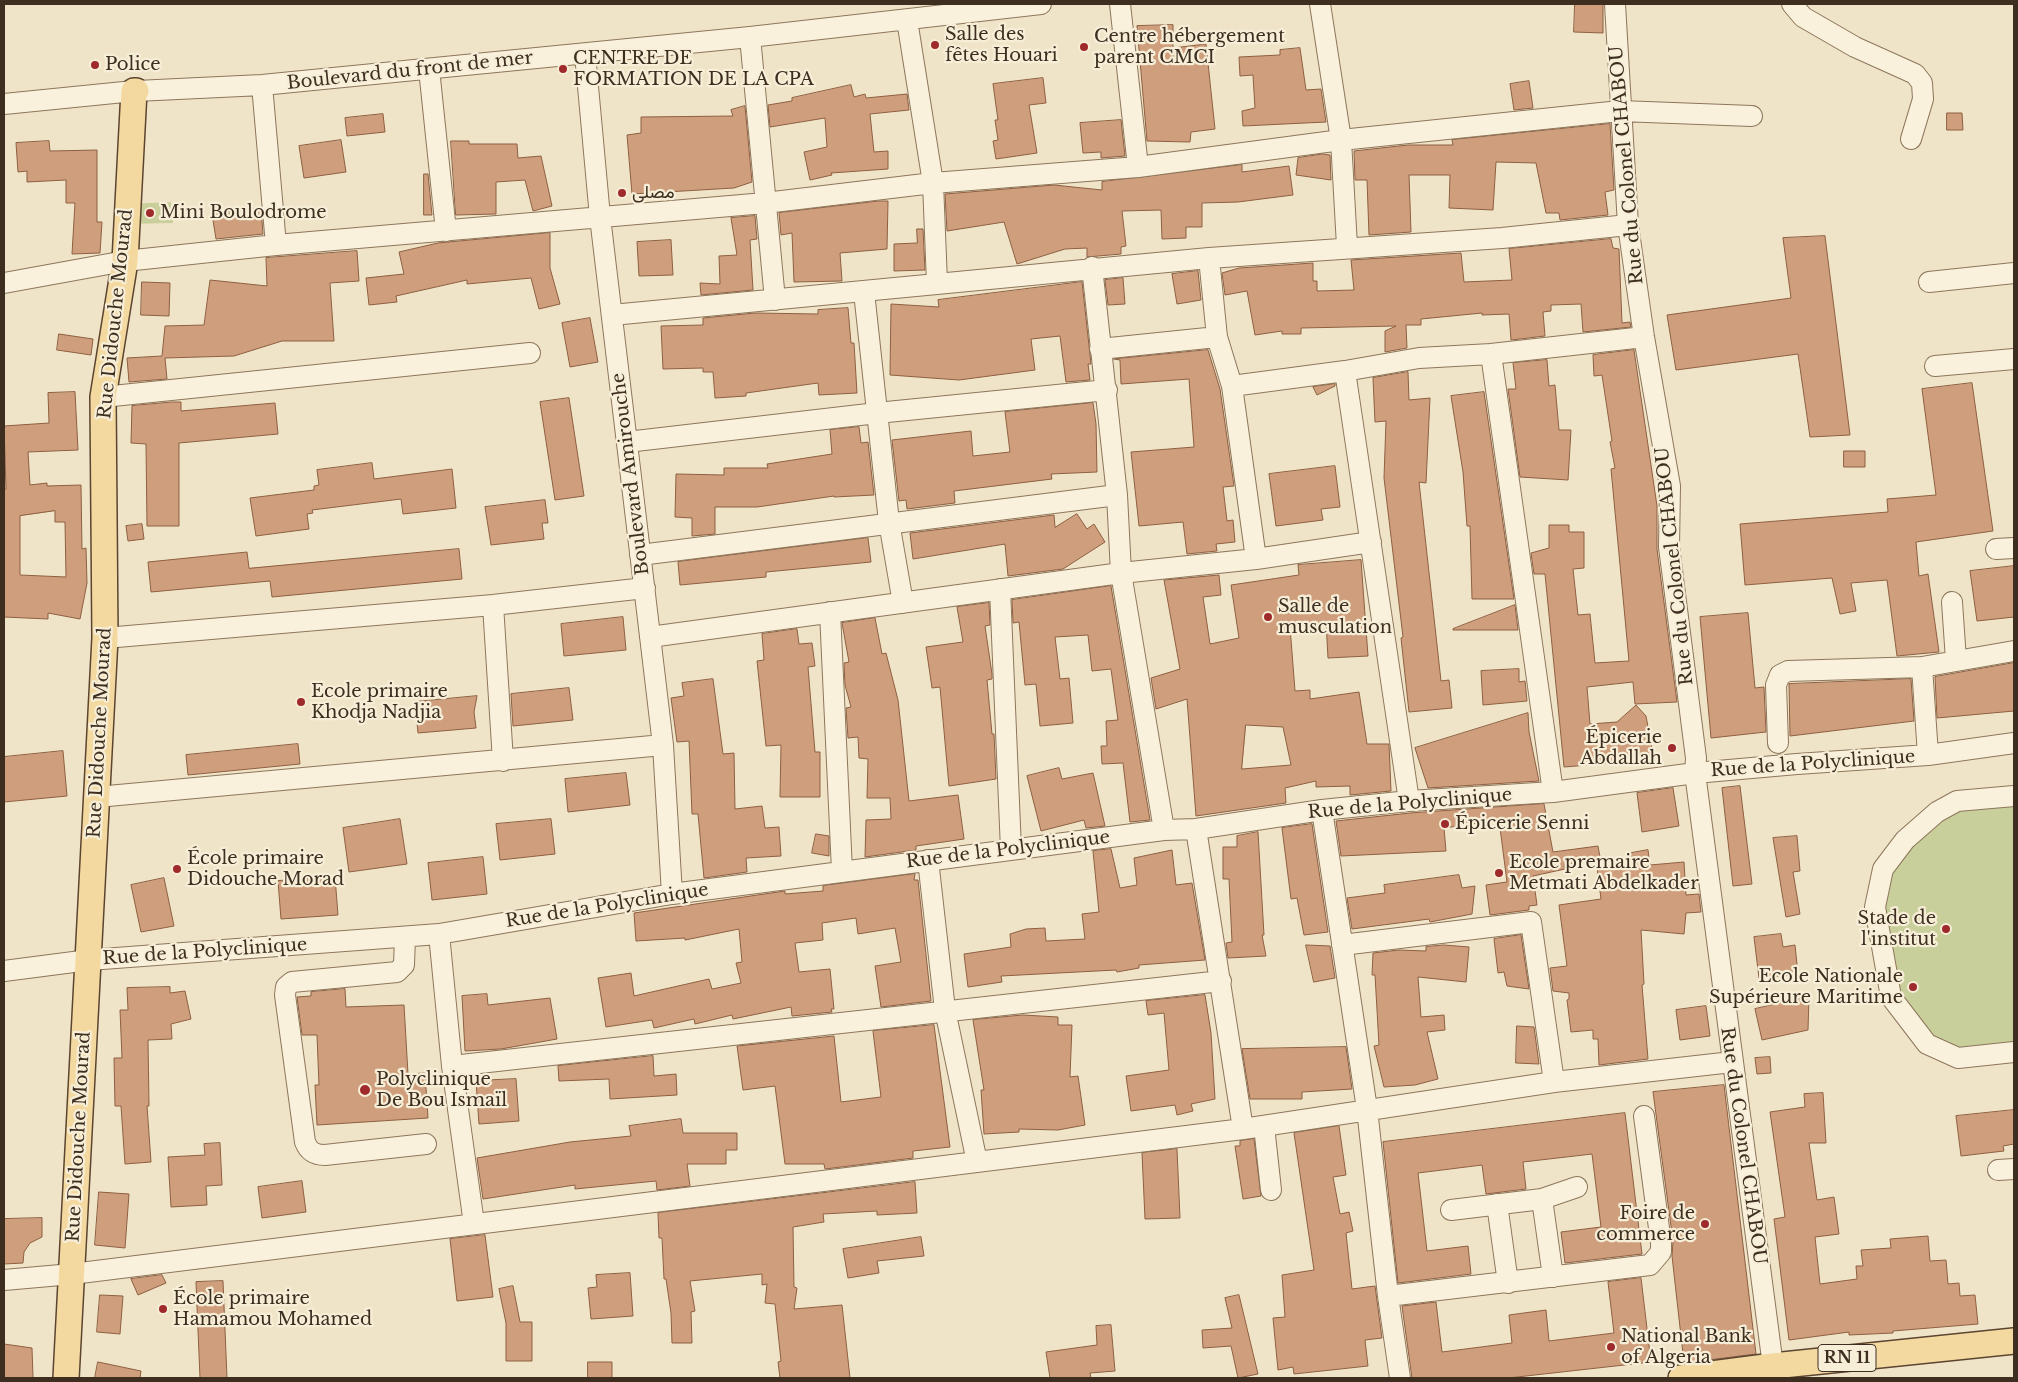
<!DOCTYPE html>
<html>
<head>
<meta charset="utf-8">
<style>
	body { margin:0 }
	#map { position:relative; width:2018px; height:1382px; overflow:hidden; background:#f0e4c8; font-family:"Libre Baskerville",serif }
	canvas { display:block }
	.frame { position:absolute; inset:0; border:5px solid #3d2e20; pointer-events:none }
</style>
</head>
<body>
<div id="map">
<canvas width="2018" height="1382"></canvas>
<div class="frame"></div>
</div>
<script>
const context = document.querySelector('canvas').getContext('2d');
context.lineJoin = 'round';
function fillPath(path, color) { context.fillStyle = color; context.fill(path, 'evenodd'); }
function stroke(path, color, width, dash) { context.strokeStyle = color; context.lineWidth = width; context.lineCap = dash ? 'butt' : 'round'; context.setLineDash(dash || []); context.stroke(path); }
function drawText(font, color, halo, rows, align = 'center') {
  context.font = font + ' "Libre Baskerville",Vazirmatn,serif'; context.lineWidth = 4.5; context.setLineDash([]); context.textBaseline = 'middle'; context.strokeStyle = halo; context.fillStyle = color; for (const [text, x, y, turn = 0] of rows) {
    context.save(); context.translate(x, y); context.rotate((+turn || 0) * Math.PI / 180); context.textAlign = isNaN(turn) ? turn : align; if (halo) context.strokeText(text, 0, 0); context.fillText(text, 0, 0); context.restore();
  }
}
fillPath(new Path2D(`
	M171,202l2,21 -46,1 1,-20z
	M2014,796v256l-56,6 -67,-61 -8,-128 54,-57z`), '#c9cf9b');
const building = new Path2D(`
	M1575,4h28v29l-29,-1z
	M1173,25v23l33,-4 9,85 -24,3 -1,10 -43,-1 -10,-115z
	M1300,48l6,42 15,-1 5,33 -83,4 -1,-15 13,-3 -2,-33 -13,1 -1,-19 41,-2v-5z
	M1043,78l3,25 -17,2 8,48 -41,6 -3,-18 5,-1 -3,-20h3l-5,-36z
	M1529,81l4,27 -19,2 -4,-26z
	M851,85l3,12 11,-3 1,4 41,-4 2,16 -39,4 4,38 14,-1v18l-57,4 1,2 -22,5 -6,-28 23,-5 -2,-29 -55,9 -2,-22 24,-4v-3z
	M745,106l7,76 -18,6 -102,6 -5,-59 14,-2v-16l92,-1 -2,-6z
	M1947,113h15l1,17h-16z
	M383,114l2,18 -38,4 -2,-18z
	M1121,120l4,36 -24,2v-6l-18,1 -3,-30z
	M1610,124l4,66 -9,2 3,23 -48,5 -1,-7h-13l-10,-50 -40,-1 -3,48 -44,-2 1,-33h-41l2,57 -42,3 -2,-55h-12l-1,-29 54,-6h45l-1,-5z
	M341,140l5,32 -42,6 -5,-32z
	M49,141l1,10 47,-1v72h5l-2,31 -28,1 3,-51h-9v-23l-39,2v-11l-9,1 -2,-29z
	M451,141h18v3h48l1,14 23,-2 11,50 -19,5 -8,-31 -29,2v32l-40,1z
	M1323,154l7,1 1,25 -35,-5 2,-17z
	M1242,165v7l47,-6 4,29 -55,7 -36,1v24h-16v11l-24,1 -1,-29 -39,1 4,35 -5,1v7l-34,3v-9l-22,1 -48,15 -13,-42 -57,9 -2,-37 109,-9 48,5v-8z
	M424,174h4l4,41h-8z
	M879,201h9l-1,48 -47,4 2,28 -48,1 -2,-49 -11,2 -2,-22z
	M261,208l2,26 -47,5 -4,-25z
	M755,216l2,23 -7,1 3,50 -52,5 -1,-12 20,1 -1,-28 18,-1 -6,-37z
	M917,229h6l2,41 -31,1v-27l23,-1z
	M550,233v35l10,36 -21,5 -8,-31 -64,6v-4l-71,16 1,6 -28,3 -3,-27 38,-4 -5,-22 39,-9z
	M1825,236l25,199 -40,2 -12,-83 -122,16 -9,-55 124,-17 -8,-60z
	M1611,239l2,9 6,1 3,74 8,-1 1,5 -48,5 -2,-28 -30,1v6l-8,1 2,24 -34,4 -2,-26 -27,1v-2l-61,6v6h-15l1,23 -22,4v-21l11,-5 -95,2v6h-19v-3l-27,4 -8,-44 -22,4 -3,-22 17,-5 74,-5v18h4v10l37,-1 -3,-30 110,-7 3,29 48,-2 -3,-31z
	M671,240l2,35 -34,1 -2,-34z
	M357,251l2,30 -29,2 4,58h-52l-48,15 -69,2 2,21 -38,3 -2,-24 35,-2 3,-30 39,-1 6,-45 57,6 -1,-28z
	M1198,271l3,29 -24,4 -5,-30z
	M1123,278l2,26 -17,1 -3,-25z
	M142,282l28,1 -1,33 -28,-1z
	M1082,282l9,82h-3l2,16 -24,2 -6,-46 -29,3 4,31 -76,10 -69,-5 1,-71 48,3 -1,-7z
	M848,308l3,35h3l3,50 -38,2 -1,-12 -72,10v3l-31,2 -2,-26h-10v-4l-40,1 -2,-43 42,-1v-7l52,-5 63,1v-4z
	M590,318l8,44 -28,5 -8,-44z
	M59,334l34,5 -2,16 -34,-5z
	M1208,350l12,39 14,97 -11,1 4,34 6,-1 2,22 -19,2 1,7 -30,3 -4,-32 -44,4 -8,-74 63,-5 -5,-68 -68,5 -1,-24 -6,-1z
	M1634,350l23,156v43l20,153 -42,2 -2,-22 -46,5 3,37 27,-2 19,-17 10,11 7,38 -28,6v2l-61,5 -19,-193h-11l-3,-21 18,-5v-23h20v7h15v36l-11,1 5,46 12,-1 5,49 34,-2 -18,-192 4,-1 -5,-26 2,-1 -10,-66 -8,1 -1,-21z
	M1547,360l2,26 6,-1 4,45h12l-3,50 -48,-3 -12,-88h8l-3,-26z
	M1408,372l1,28 21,-2 -4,85 -7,-1 22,199 8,-1 3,28 -43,4 -8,-74 2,-1 -19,-159 2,-57 -11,1 -2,-44z
	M1972,383l21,148 -77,11 3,34 9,-2 11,78 -42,4 -10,-76 -36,3 5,28 -16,3 -8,-36 -87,7 -5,-61 148,-12 -1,-13 49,-4 -14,-106z
	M1335,384v2l-18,9 -4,-8z
	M75,392l3,58 -50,2 2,33 17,-2v3l34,-1 1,64 4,-1 1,35 -7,36 -32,-6v6l-44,-2v-128h2l-2,-63 45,-3 -1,-30zM55,511v11h10l1,55 -46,-2v-59z
	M1484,392l30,207h-42l-2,-73h-3l-4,-54 -12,-76z
	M569,398l15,98 -29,4 -15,-98z
	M172,402h9v9l94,-8 3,31 -99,9v83h-32l-1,-82 -15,-1 1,-37z
	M1093,403l3,21 1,48 -46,2 1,5 -98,12 1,12 -48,6 -1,-9 -7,1 -7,-61 79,-9 2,25 37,-4 -5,-40z
	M859,427l2,16 7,-1 6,53 -40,2v-1l-77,11h-42v27l-23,2v-18l-17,-1 1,-43 48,1v-7h44l-1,-4 65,-10 -2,-24z
	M1844,451h21v16h-21z
	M372,463l2,16 78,-10 4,39 -53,6 -2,-15 -89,11 1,3 -6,1 2,15 -53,7 -6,-38 64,-8v-4l5,-1 -2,-15z
	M1335,466l5,41 -19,2 2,11 -47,6 -7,-52z
	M545,500l3,23h-6l2,16 -53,6 -6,-38z
	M1077,514l10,15 7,-5 11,18 -42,27 -55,7 -3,-32 -92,15 -3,-26 144,-18 1,12z
	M142,524l2,15 -16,2 -2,-15z
	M868,538l3,24 -105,10v5l-86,8 -2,-23z
	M459,549l3,30 -190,18 -2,-16 -119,11 -3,-30 99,-10 2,16z
	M1361,560l7,96 -40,2 -2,-36 -36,5 5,64 15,-1v9l49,-7 8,52h22l2,47 -41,4v-9l-34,1v-6l-31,7 1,15 -90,13 -9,-117 -31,10 -5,-31 29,-9 -16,-89 55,-5 2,20 -18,2 7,47 29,-6 -8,-53 68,-10 -1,-10zM1246,725l37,2 8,38 -49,4z
	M2014,566v51l-37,4 -7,-50z
	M1111,586l39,234 -20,2 -7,-59 -21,1 -1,-18h6l-1,-25 12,-1 -7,-51 -19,2 -4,-36 -33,2 5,42 9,-1 4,45 -33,3 -4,-42 -11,1 -6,-63 -6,1 -1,-23z
	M989,603l1,22 -5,1 7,48v5l-5,1 5,54h2l2,45 -47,7 -9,-99 -8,1 -6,-41 37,-5 -6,-35z
	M1515,605l3,25h-65v-1z
	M1748,613l7,75 9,-1 2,45 -55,6 -11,-121z
	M623,617l3,33 -62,6 -3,-32z
	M875,618l7,36 4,-1 12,47 11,101 49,-6 6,44 -48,7v4l-51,7 1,-37 25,-1 -1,-21h-23l1,-39 -9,-1 -1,-21 -10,1 -2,-30 5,-1 -6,-22 -1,-22 5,-1 -7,-39z
	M797,629l2,15 13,-1 3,23 -7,1 7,85h5v45h-40l1,-52 -15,1 -9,-85 7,-1 -2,-26z
	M2014,663v48l-77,7 -2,-41z
	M1519,669v13l6,-1 2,20 -44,4 -2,-34z
	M713,679l10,75 11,-1 1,56 27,-3 3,22 14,-1 2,29 -35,2 1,14 -43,6 -6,-64h-6l-3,-73 -12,1 -6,-44 13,-2 -2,-13z
	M1911,679l3,42 -124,15 -1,-52z
	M569,688l4,32 -60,6 -2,-32z
	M477,696l-3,16 2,16 -58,5 -3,-31z
	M1528,713l1,19 10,49 -111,7 -13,-40z
	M298,744l2,20 -112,11 -2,-20z
	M63,751l4,45 -63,6v-45z
	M1059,768l3,11 31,-6 12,53 -19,2 -2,-8 -43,11 -14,-55z
	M626,773l4,32 -62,7 -3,-33z
	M1740,786l12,98 -19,2 -11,-98z
	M1673,788l6,38 -37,6 -5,-39z
	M1544,804l9,48 45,-6 2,11 -36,8 1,4 -32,7 4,29 -8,1v4l-39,5 -4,-30 21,-3 -8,-62 -55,8 2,23 -105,5 -5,-35 74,-8z
	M400,819l7,45 -58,8 -6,-44z
	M551,819l4,35 -55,6 -4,-36z
	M1312,824l16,108 -24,3 -7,-37 -6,1 -9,-71z
	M1258,832l6,103h-2l4,21 -38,2 -2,-15 6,-1 -3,-63h-6v-32h14v-11z
	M816,834l13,2v20l-17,-3z
	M1797,836l3,35 -7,1 7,42 -14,3 -13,-79z
	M1111,849l9,39 17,-3 -3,-27 38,-8 4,35 16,-2 13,77 -66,5v3l-22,4 -1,-2 -115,6 1,6 -34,5 -4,-33 47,-7 -1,-13 16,-5 19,-1 1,13 39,-2 -3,-25 17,-2 -6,-61z
	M1648,850l2,15 34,-3 2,33 13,-1 2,18 -15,1 -2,21 -43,-4 3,54 -2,1 6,74 -49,6 -1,-26h-5v-9l-22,2 -4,-32 2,-1v-6l-16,-2 -3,-23 17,-2 -8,-61 42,-6 -4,-32 31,-4 -2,-9z
	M483,857l4,37 -55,6 -4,-37z
	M915,874l-1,6h4l13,121 -50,6 -6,-41 26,-4 -6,-34 -37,6 -2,-16 -34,5 1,17 -28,3 4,29 31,-3 4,40h-3l1,3 -40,4 -1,-9 -58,12 -1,-4 -37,9 -1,-5 -40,9 -2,-8 -46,7 -8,-49 33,-5 3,23 75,-17 3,10 29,-6 -5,-20 6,-1 -3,-33 -54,11v-2l-49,3 -2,-28 151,-22v3l38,-3v-5z
	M1459,875l3,13 13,-2 -3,28 -42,8 -1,-3 -77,10 -5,-31 38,-5 -1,-8z
	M335,877l3,38 -57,4 -3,-38z
	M164,878l10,48 -33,6 -10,-47z
	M1781,934l2,13 12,-2 3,29 -39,4 -5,-41z
	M1521,935l8,54 -22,-3 -3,-14 -6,1 -4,-34z
	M1306,945l24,1 5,32 -21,4z
	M1444,945l25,2 -3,35 -48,-5 3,40 23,-2 1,15 -18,2 11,47 -23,6 -31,2 -10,-41 5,-1 -4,-70h-3l1,-22 26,-3 27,1v-4z
	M170,987v6l15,-2 6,28 -20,5 1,15 -24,1 1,66h-2l4,56 -26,2 -4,-58h-6l-1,-48h8l-2,-48h8l-1,-22z
	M345,989l1,18 58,-2 4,69 17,-1 3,45 -111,7 -2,-40h4l-2,-50h-15l-5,-38 14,-1v-4z
	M487,994l1,11 62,-7 7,41 -56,10 -36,2 -3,-55z
	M1205,995l6,38 4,66 -24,5 2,7 -16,4 -2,-10 -44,6 -5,-35 43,-6 -5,-57 -16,2 -2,-14z
	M1809,997l-1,33 -46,10 -7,-31z
	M1706,1006l4,30 -30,4 -4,-30z
	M1023,1015l35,2v8h14l-2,52 8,-1 7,49 -27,5 -39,-1v3l-35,2 -3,-44h3l-11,-70z
	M934,1025l16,122 -37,4v7l-88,11 -1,-5h-39l-10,-78 -32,4 -6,-44 97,-10 7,66 40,-5 -8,-66z
	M1517,1026l17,1 5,37 -23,-1z
	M1346,1047l6,42 -50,3v7h-52l-8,-50z
	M653,1056l1,20 22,-2 1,21 -67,4 -1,-20 -50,2 -1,-15z
	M1770,1057l1,16 -14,1 -2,-16z
	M516,1079l3,42 -40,3 -3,-43z
	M1724,1085l32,269 -72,9 -12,-107 1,-15 -20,-149z
	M1823,1093l3,50h-17l8,57 17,-3 5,37 -24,3 5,47 37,-5 -1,-13h7l-2,-16 30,-2 -1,-9 38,-3 2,25 16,-1 2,24 11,-1 1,13 15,-1 3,29 -85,7v2l-44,2v-3l-60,8 -15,-121 11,-2 -15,-105 35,-5 -1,-13z
	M2014,1110v34l-11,2 1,5 -43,5 -5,-40z
	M1625,1113l17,141 -77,9 -4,-31 40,-5 -9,-73 -69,8 3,27 -40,5 -4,-29 -64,8 9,78 41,-5 3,28 -73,9 -15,-141z
	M681,1119l2,14h54v17h-11v14h-39l3,22 -33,4 -1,-9 -81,8v-4l-92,14 -6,-41 93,-16 61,-6 -2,-10z
	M1339,1126l7,49 -13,2 7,37 9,-2 4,19 -7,2 6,56 23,-3 7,52 -17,2 3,26 -74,8 -1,-7 -15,3 -5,-52 12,-1 -3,-42 32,-5 -20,-137z
	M1254,1139l7,57 -18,3 -8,-53h5v-5z
	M220,1143l2,42 -16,1 1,19 -36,2 -3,-50 37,-2 -1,-11z
	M1177,1149l3,69 -35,1 -3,-66z
	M302,1181l4,31 -44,6 -4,-31z
	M915,1182l2,31 -40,2v-4l-54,3 1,8 -31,5 1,60 3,1 -3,21 48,-4 8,73h-70l-2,-16 3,-1 -6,-57 -10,-1 2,-19 -5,1v-11l-72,7 5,30 -4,1 1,31h-20l-1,-30 -5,-34h-2l-2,-41h-3l-1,-25z
	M99,1192l30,2 -4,54 -30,-3z
	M42,1218v19l-12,6 -6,9 -1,11 -19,1v-45z
	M485,1235l8,62 -36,4 -7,-62z
	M921,1237l3,19 -47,5 2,12 -31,5 -5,-29z
	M630,1273l3,43 -42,3 -3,-31 9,-1 -1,-12z
	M162,1275l4,8 -28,12 -7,-16z
	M1641,1278l10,84 -143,16h-96l-10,-72 34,-4 6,50 70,-9 -3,-28 37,-5 3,31 65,-8 -6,-51z
	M223,1281l4,97h-27l-4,-96z
	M513,1286l7,36h12v39h-26v-38l-7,-34z
	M100,1295l23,1 -3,38 -23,-2z
	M1239,1295l19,79 -20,4 -7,-32 -28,2 -1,-18 30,-2 -7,-30z
	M1111,1325l4,46 -25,2 1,5h-41l-4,-26 51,-7 -1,-19z
	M4,1344l28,4 1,30h-29z
	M98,1362l43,9 -1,7h-45z
	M588,1362h24v16h-24z`);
fillPath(building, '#cf9f7d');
stroke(building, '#8d5f41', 1);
const minor = new Path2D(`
	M1120,4l18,163
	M1320,4l21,136 6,106
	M1615,4l13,221 16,112 26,149 -1,61 27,211 -1,15 78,593
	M1792,4l11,13 52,30 60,27 7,9 1,16 -12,40
	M907,20l26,163 4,100
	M750,37l25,263
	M585,54l15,163 63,528 9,149
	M429,69l17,162
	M262,85l14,160
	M136,91l126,-6 488,-48 291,-33
	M4,104l130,-13
	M1209,258l293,-20 126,-13
	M1092,267l25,228 4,78 43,257
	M1929,282l85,-9
	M4,283l121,-22 151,-16 489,-42 168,-20 205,-16 203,-27 279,-29 132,5
	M864,292l25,230 14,81
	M612,315l597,-57 8,79 15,49 113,-15 74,-13 72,-4 153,-17
	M1100,349l117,-12
	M1491,354l62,438
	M1935,366l79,-7
	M1345,371l64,430
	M1232,386l24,173
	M103,397l427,-44
	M627,442l250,-29 230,-23
	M1996,549l18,-1
	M640,555l477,-60
	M1000,589l11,261
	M1952,602l4,58
	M493,605l10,156
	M830,612l12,259
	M650,637l471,-64 135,-14 115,-17
	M105,638l388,-33 152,-17
	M1922,667l6,88
	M1778,743l-2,-58 4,-10 8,-4 134,-4 92,-16
	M2014,796l-57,5 -20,11 -32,28 -22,29 -8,38 16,90 36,47 31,14 56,-6
	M97,797l566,-52
	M1322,810l45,299 21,187 12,82
	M1196,829l47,300
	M928,860l17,150 32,152
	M439,934l13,132 22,158
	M405,937l-1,28 -7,7 -105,10 -6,5 -1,8 20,147c4,10 10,13 20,13l101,-11
	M1342,945l189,-23 23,160
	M4,971l85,-11 350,-26 233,-40 492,-64 32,-1 126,-19 87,-9 144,-9 142,-19 102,-9 131,-9 86,-12
	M452,1066l769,-85
	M1264,1126l7,64
	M1998,1170l16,-1
	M1542,1199l11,78
	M1497,1204l11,79
	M1451,1210l91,-11 35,-12
	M4,1280l68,-6 1171,-145 311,-47 178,-20
	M1388,1296l262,-31 11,-13v-9l-17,-127`);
const major = new Path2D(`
	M66,1378l39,-740 -2,-241 22,-136 9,-170h2
	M1681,1378l92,-12 241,-25`);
stroke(minor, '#8d765c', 22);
stroke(major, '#5b4430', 28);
stroke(minor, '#faf1dc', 20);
stroke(major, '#f3d9a0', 25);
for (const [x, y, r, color] of [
	[935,45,5,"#9e2a2b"],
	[1084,47,5,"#9e2a2b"],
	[95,65,5,"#9e2a2b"],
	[563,69,5,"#9e2a2b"],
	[622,193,5,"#9e2a2b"],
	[150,213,5,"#9e2a2b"],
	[1268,617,5,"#9e2a2b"],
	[301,702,5,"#9e2a2b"],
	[1672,748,5,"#9e2a2b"],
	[1445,824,5,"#9e2a2b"],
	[177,869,5,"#9e2a2b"],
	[1499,873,5,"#9e2a2b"],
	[1946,929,5,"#9e2a2b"],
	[1913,987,5,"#9e2a2b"],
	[365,1090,6,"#9e2a2b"],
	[1705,1224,5,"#9e2a2b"],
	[163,1309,5,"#9e2a2b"],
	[1611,1347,5,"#9e2a2b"]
]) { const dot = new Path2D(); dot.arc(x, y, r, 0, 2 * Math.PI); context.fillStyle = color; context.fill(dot); stroke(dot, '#f7eed8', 2); }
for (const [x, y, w] of [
	[1847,1358,58]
]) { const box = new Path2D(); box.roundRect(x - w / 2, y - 13.5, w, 27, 4); context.fillStyle = '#f7eed8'; context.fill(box); stroke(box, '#3d2e20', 1); }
drawText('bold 16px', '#3d2e20', null, [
	["RN 11",1847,1358]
]);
drawText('18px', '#3d2e20', '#f7eed8', [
	["Salle des",945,35],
	["fêtes Houari",945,56],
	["Centre hébergement",1094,37],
	["parent CMCI",1094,58],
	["CENTRE DE",573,59],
	["FORMATION DE LA CPA",573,80],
	["Police",105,65],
	["مصلى",632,193],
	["Mini Boulodrome",160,213],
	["Salle de",1278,607],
	["musculation",1278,628],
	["Ecole primaire",311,692],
	["Khodja Nadjia",311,713],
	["Épicerie",1662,738,"right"],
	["Abdallah",1662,759,"right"],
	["Épicerie Senni",1455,824],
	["École primaire",187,859],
	["Didouche Morad",187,880],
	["Ecole premaire",1509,863],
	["Metmati Abdelkader",1509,884],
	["Stade de",1936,919,"right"],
	["l'institut",1936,940,"right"],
	["Ecole Nationale",1903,977,"right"],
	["Supérieure Maritime",1903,998,"right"],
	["Polyclinique",376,1080],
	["De Bou Ismaïl",376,1101],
	["Foire de",1695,1214,"right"],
	["commerce",1695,1235,"right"],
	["École primaire",173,1299],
	["Hamamou Mohamed",173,1320],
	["National Bank",1621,1337],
	["of Algeria",1621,1358]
], 'left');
drawText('18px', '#3d2e20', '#f7eed8', [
	["Boulevard du front de mer",410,71,-6],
	["Rue du Colonel CHABOU",1627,165,-95],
	["Rue Didouche Mourad",116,314,-84],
	["Boulevard Amirouche",631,474,-97],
	["Rue du Colonel CHABOU",1675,566,-96],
	["Rue Didouche Mourad",100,733,-87],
	["Rue de la Polyclinique",1813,764,-4],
	["Rue de la Polyclinique",1410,804,-5],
	["Rue de la Polyclinique",1008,850,-7],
	["Rue de la Polyclinique",607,906,-9],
	["Rue de la Polyclinique",205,952,-4],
	["Rue Didouche Mourad",79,1137,-87],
	["Rue du Colonel CHABOU",1743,1146,82]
]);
</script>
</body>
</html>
